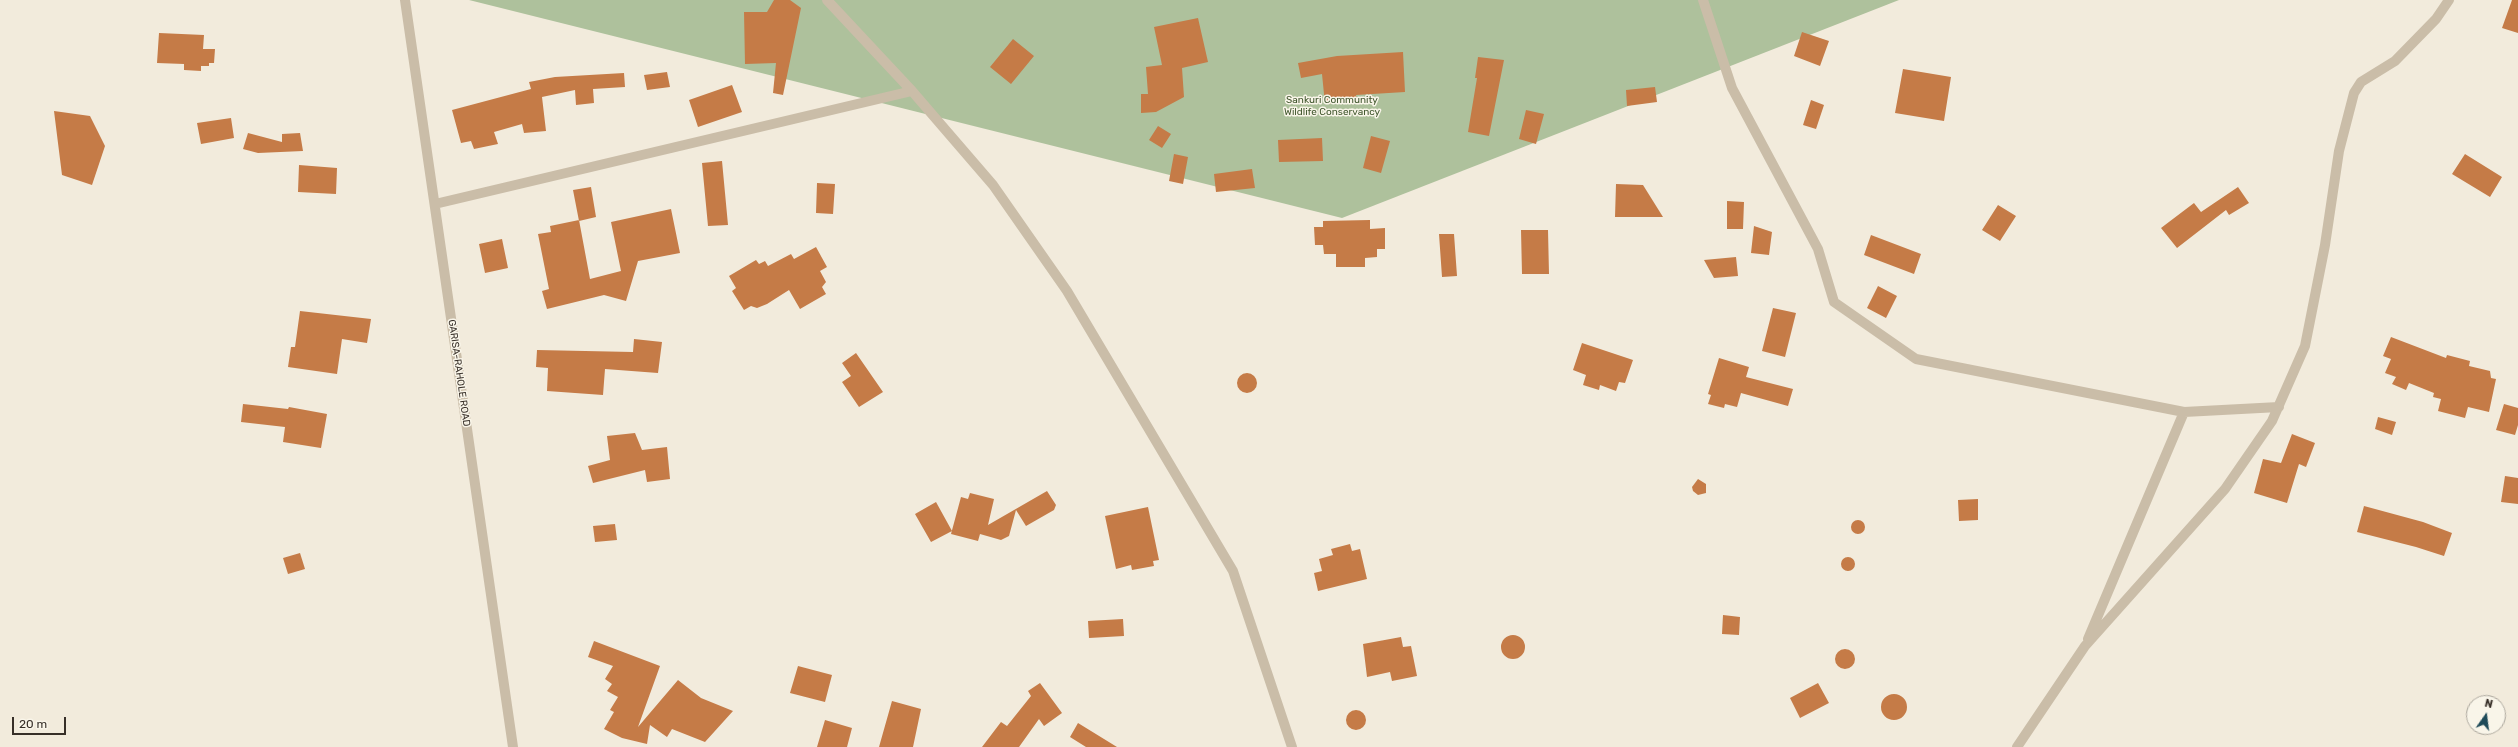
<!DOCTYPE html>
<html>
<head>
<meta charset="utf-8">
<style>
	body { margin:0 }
	#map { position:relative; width:2518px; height:747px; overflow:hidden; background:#f2ebdc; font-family:Rubik,sans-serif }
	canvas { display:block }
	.north { position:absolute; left:2466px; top:695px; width:40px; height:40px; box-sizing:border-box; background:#f9f5e9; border:1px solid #aba69c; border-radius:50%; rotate:14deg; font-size:11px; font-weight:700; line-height:16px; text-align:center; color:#372f28 }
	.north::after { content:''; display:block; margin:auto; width:14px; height:18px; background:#1e4a58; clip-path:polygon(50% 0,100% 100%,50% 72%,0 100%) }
	.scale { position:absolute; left:12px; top:717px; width:54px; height:18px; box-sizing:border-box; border:2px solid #372f28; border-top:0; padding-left:5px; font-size:12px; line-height:14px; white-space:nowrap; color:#372f28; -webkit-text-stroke:3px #f9f5e9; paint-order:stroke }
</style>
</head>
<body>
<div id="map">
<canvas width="2518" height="747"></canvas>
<div class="north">N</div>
<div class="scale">20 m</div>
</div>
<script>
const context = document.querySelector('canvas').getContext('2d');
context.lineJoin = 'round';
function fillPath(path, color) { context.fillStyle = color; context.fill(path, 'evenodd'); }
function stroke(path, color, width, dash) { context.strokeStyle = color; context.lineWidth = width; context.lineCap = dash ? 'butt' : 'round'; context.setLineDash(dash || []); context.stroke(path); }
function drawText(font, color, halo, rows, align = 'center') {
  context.font = font + ' Rubik,sans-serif'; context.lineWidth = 3; context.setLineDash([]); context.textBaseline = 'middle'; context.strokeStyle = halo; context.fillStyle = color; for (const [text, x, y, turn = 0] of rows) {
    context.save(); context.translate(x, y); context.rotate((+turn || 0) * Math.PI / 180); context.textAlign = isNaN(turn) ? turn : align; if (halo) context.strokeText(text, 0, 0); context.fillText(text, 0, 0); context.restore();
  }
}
fillPath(new Path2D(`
	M469,0h1430l-557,218z`), '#aec19c');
fillPath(new Path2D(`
	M774,0h16l11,8 -18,87 -10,-2 3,-30 -31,1 -1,-52h23z
	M2512,0h6v33l-16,-5z
	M1198,18l10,44 -26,6 2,29 -28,15 -15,1v-19h7l-2,-27 16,-2 -8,-38z
	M1802,32l27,9 -9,25 -26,-10z
	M159,33l45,2 -1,14h12l-1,14h-5v3h-8v5l-17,-1v-6l-27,-1z
	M1013,39l21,17 -23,28 -21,-17z
	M1403,52l2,40 -49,3 1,5 -32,4 -3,-30 -21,4 -3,-15 39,-7z
	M1478,57l26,3 -15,76 -21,-4 9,-54h-2z
	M1903,69l48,8 -7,44 -49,-8z
	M667,72l3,15 -23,3 -3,-15z
	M624,73l1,14 -32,2 1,14 -18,2 -1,-15 -33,7 4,34 -22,2 -2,-9 -28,8 4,12 -24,5 -3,-8 -10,2 -9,-33 79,-21 -2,-7 26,-5z
	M732,85l10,27 -44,15 -9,-27z
	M1655,87l2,15 -30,4 -1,-16z
	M1811,100l13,5 -8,24 -13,-4z
	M1526,110l18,4 -8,30 -17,-5z
	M54,111l36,5 15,30 -13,39 -30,-10z
	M231,118l3,20 -33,6 -4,-21z
	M1158,126l13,8 -9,14 -13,-8z
	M248,133l34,9v-8l18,-1 3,18 -45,2 -15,-4z
	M1371,136l19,5 -9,32 -18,-5z
	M1322,138l1,23 -44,1 -1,-22z
	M1174,154l14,3 -5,27 -14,-3z
	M2465,154l37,23 -12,20 -38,-23z
	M722,161l6,64 -20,1 -6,-63z
	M299,165l38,3 -1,26 -38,-2z
	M1252,169l3,19 -39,4 -2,-18z
	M817,183l18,1 -2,30 -17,-1z
	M1616,184l27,1 20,32h-48z
	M591,187l5,30 -17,4 -6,-31z
	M2238,187l11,16 -20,12 -3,-5 -49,38 -16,-20 33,-25 7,9z
	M1727,201l17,1 -1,27h-16z
	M1998,205l18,11 -16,25 -18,-11z
	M671,209l9,44 -42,8 -12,40 -22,-6 -57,14 -5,-18 7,-2 -11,-55 13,-2 -1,-6 29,-6 11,59 31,-8 -10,-49z
	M1370,220v9l15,-1v21h-8v8l-12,1v9h-29v-13h-12l-1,-9h-8l-1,-18h9v-6z
	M1754,226l18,6 -3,23 -18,-2z
	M1521,230h27l1,44h-27z
	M1439,234h15l3,42 -15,1z
	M1871,235l50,19 -7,20 -50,-19z
	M502,239l6,29 -23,5 -6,-29z
	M816,247l11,20 -7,4 6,11 -4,5 4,7 -26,15 -11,-19 -22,14 -10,4 -6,-2 -7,4 -12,-19 4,-3 -7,-12 27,-16 3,4 6,-3 3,5 23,-12 3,5z
	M1736,257l2,19 -24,2 -10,-18z
	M1878,286l19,10 -11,22 -19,-10z
	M1773,308l23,5 -11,44 -23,-6z
	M300,311l71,8 -4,24 -25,-4 -5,35 -49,-7 3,-20h4z
	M2391,337l55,21 1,-3 23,6 -1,5 21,5 1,7 5,1 -7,33 -21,-5 -3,11 -27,-7 3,-12 -8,-2 1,-4 -25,-10 -3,7 -14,-6 4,-7 -11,-4 6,-14 -8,-3z
	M634,339l28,3 -4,31 -53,-4 -2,26 -56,-4 1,-23 -12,-1 1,-17 96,2z
	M1582,343l51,17 -8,23 -6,-1 -3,9 -16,-6 -1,5 -16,-5 3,-10 -13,-5z
	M856,353l27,39 -24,15 -17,-25 9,-6 -9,-13z
	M1719,358l30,9 -3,10 47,12 -5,17 -47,-13 -4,14 -12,-3 -1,4 -16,-4 3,-9 -3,-1z
	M1237 383a10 10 0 1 1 20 0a10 10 0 1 1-20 0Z
	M243,404l45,5 1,-2 38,7 -6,34 -38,-6 2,-15 -44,-5z
	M2504,404l14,4v17l-3,10 -19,-5z
	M2378,417l18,5 -4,13 -17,-6z
	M635,433l7,17 25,-3 3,32 -23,3 -2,-12 -52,13 -5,-17 22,-6 -3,-24z
	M2292,434l23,9 -9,24 -7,-3 -12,39 -33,-10 9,-34 18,4z
	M2505,476l13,2v26l-17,-2z
	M1698,479l8,5v9l-8,2 -5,-4 -1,-4z
	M1047,491l9,14 -2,5 -28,16 -10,-16 -7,26 -8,4 -21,-6 -2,7 -27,-7 10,-37 7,2 2,-6 24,6 -6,26z
	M1978,499v21l-19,1 -1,-21z
	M936,502l16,29 -21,11 -16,-28z
	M2364,506l59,16 29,11 -8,23 -28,-9 -59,-15z
	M1148,507l11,53 -6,1 1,5 -22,4 -1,-5 -15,4 -11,-53z
	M1851 527a7 7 0 1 1 14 0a7 7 0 1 1-14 0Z
	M615,524l2,16 -22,2 -2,-16z
	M1350,544l2,7 8,-2 7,30 -49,12 -4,-18 8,-2 -3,-12 14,-4 -2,-6z
	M300,553l5,16 -17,5 -5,-16z
	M1841 564a7 7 0 1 1 14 0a7 7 0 1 1-14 0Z
	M1723,615l17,2 -1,18 -17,-1z
	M1123,619l1,17 -35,2 -1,-17z
	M1501 647a12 12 0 1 1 24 0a12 12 0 1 1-24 0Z
	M1401,637l2,10 8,-1 6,30 -25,5 -2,-9 -23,5 -4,-33z
	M594,641l66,25 -22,61 40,-47 23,18 32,13 -28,31 -33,-13 -5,8 -17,-12 -3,19 -25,-6 -18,-9 10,-17 -4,-2 8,-13 -11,-6 5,-7 -7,-5 8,-13 -25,-9z
	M1835 659a10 10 0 1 1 20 0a10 10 0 1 1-20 0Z
	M798,666l34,9 -7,27 -35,-9z
	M1040,683l22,30 -18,13 -5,-7 -20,28h-37l19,-25 6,4 24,-30 -3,-5z
	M1818,683l11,20 -29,15 -10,-20z
	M1881 707a13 13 0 1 1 26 0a13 13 0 1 1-26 0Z
	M892,701l29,8 -8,38h-34z
	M1346 720a10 10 0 1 1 20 0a10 10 0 1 1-20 0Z
	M825,720l27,8 -5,19h-30z
	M1078,723l39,24h-31l-16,-10z`), '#c57b47');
stroke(new Path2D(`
	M405,0l108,747
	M827,0l85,91 81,94 74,106 166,280 59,176
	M1703,0l29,88 86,161 16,53 82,57 268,53 95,-5
	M435,204l477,-113
	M2088,639l96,-227
	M2017,747l68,-101 140,-157 47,-68 33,-75 20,-101 14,-94 15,-58 7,-11 34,-21 41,-42 13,-19`), '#cabda8', 10);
drawText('10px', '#3f552c', '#f9f5e9', [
	["Sankuri Community",1332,100],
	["Wildlife Conservancy",1332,112]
]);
drawText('10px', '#372f28', '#f9f5e9', [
	["GARISA-RAHOLE ROAD",459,373,82]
]);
</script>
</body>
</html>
